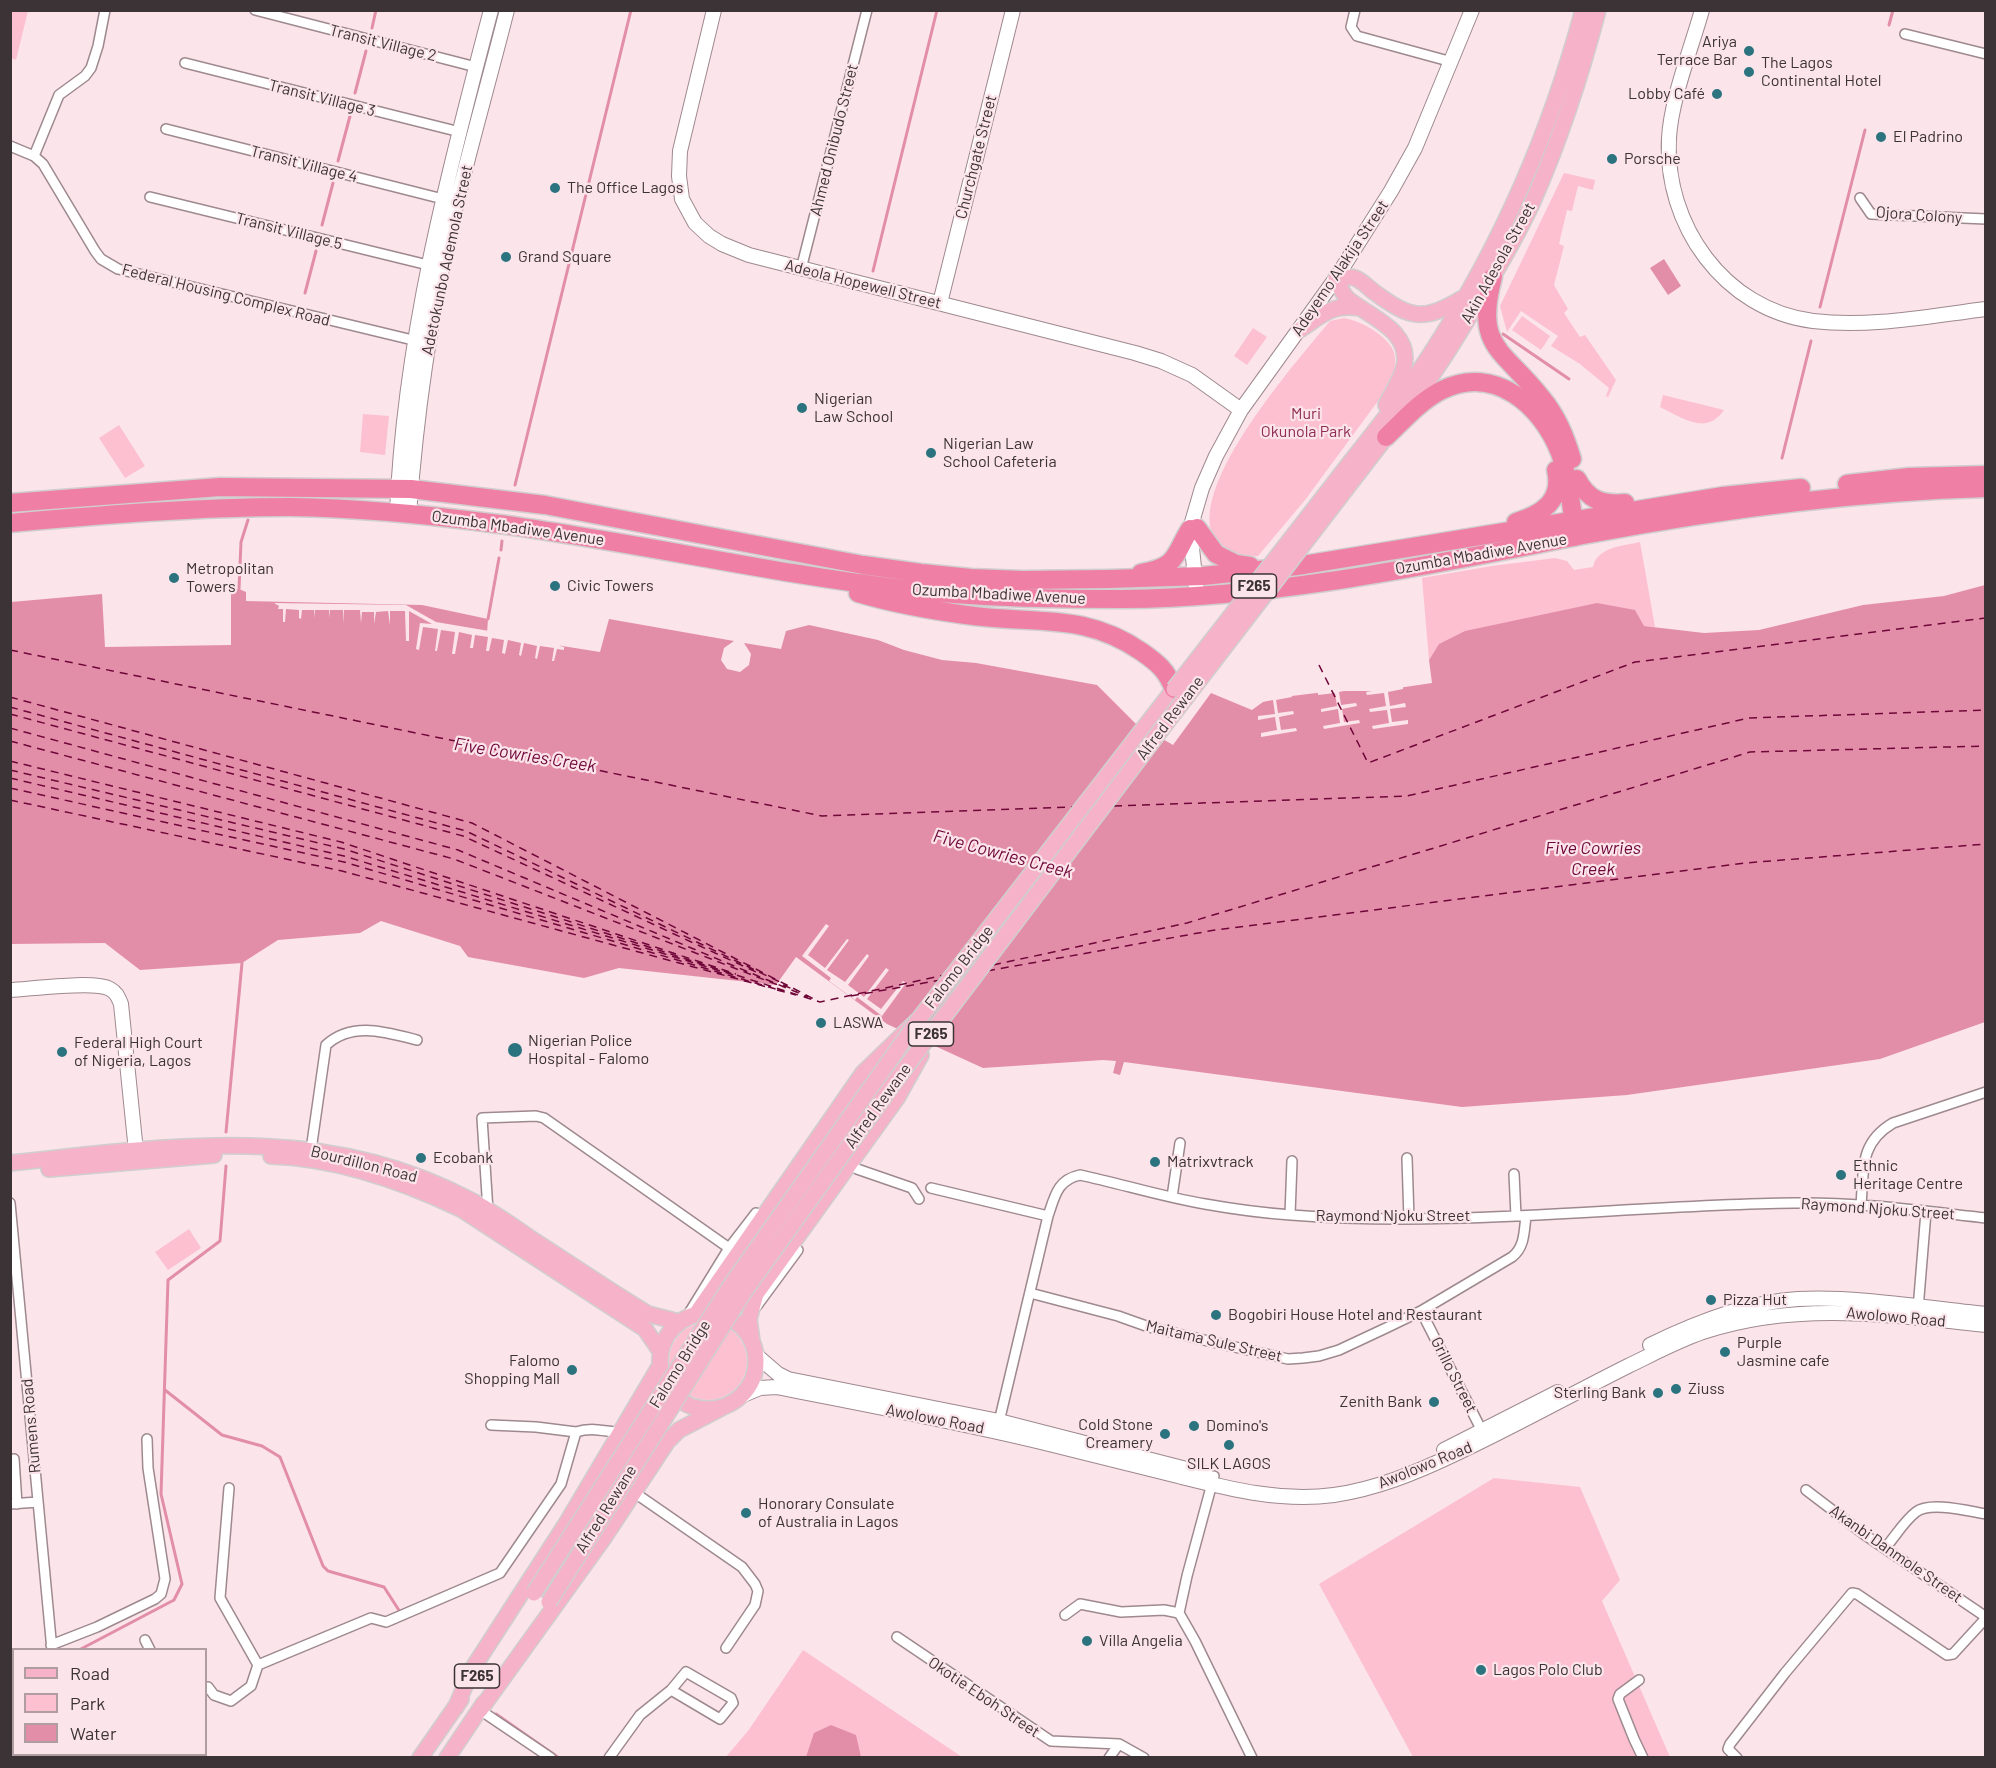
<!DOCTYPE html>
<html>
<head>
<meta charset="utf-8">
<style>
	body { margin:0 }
	#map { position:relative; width:1996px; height:1768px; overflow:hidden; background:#fbe4ea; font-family:Barlow,sans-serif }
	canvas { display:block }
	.frame { position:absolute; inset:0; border:12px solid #3c3336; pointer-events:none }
	.legend { position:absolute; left:12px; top:1648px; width:195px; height:108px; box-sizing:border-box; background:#fbe4ea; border:2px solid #af9da2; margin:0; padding:8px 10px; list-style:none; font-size:18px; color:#3c3336 }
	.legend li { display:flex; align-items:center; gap:12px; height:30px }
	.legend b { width:30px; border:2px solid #af9da2 }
</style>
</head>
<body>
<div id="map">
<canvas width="1996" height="1768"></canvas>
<div class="frame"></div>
<ul class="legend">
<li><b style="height:8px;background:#f6b2c9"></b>Road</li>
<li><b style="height:16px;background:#fcc0d1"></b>Park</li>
<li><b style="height:16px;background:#e38ea9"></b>Water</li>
</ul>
</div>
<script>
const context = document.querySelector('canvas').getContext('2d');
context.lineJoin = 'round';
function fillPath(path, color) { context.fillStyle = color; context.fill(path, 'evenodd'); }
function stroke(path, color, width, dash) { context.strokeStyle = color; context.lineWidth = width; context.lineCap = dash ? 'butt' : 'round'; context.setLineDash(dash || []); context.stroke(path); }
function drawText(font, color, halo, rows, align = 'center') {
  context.font = font + ' Barlow,sans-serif'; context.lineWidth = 4.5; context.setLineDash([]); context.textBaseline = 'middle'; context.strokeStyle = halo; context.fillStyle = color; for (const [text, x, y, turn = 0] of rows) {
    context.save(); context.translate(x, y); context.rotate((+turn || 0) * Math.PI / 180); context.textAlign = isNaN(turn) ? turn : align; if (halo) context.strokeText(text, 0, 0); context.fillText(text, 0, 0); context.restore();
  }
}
fillPath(new Path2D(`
	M10,11h18l-12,49 -5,-2z
	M1564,173l31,7 -2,10 -15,-4 -6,25 -5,-1 -8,34 5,2 -10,39 14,24 -4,4 16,24 5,-2 31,45 -8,17 -2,-1 3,-8 -29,-24 -29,-18 7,-10 -37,-25 -14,21 -7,-26z
	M1522,316l28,20 -9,14 -29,-20z
	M1344,318c16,3 39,15 48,30 6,10 2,24 0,34l-87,118 -47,56c-22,1 -35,2 -45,-20 -24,-53 84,-175 117,-215z
	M1253,328l14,9 -20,28 -13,-9z
	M1663,395l61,15c-18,26 -41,8 -64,-3z
	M363,414l26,2 -4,39 -25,-3z
	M119,425l26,41 -20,12 -26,-40z
	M1640,542l15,85 -11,-1 -205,18 -10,16 -7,-82 70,-12 63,-8 12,3 7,9 19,-3c4,-20 30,-21 47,-25z
	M189,1229l12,19 -33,22 -13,-18z
	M669 1361a39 39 0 1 1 78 0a39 39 0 1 1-78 0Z
	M1494,1478l86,9 40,93 -18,21 68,156h-257l-94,-173z
	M803,1650l159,107 -237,1 23,-27z`), '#fcc0d1');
fillPath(new Path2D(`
	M1664,259l17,27 -13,9 -18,-27z
	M1985,585v437l-105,37 -253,36 -165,12 -338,-45 -4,13 -7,-2 3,-12 -13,-1 -120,8 -96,-44 -91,-67 -20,28 -157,-17 -35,10 -116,-21 -8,-11 -79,-25 -21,12 -82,7 -36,23 -102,7 -35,-27 -94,1v-342l91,-8 3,53 126,-2v-55l8,-1 7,3v9l176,4 66,14 -1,15 113,18 9,-33 125,22 -10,7 -3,12 6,9 13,3 9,-7 2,-11 -7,-11 37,6 5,-18 23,-6 69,15 26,10 38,10 34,3 121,22 38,38 38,22 38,-52 41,17 15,-11 66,-8h45l54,-8 -3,-23 10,-16 26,-13 132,-28 38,7 9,16 60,7 55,-3 104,-25 81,-9z
	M831,1725l25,10 5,22h-55l8,-24z`), '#e38ea9');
fillPath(new Path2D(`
	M274,603l132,2 30,17 124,21v3l4,1v3l-7,-1 -3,12h-2l2,-13 -14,-2 -3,13 -2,-1 2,-12 -13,-3 -3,13 -2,-1 2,-12 -13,-3 -3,14 -3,-1 2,-13 -12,-2 -3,13h-3l2,-14 -13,-2 -2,13h-3l2,-13 -13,-3 -4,22h-3l3,-22 -14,-2 -4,21h-2l3,-22 -15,-2 -4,23 -3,-1 4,-26 12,1 -23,-13v30h-3l-1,-30h-15v14l-2,-14 -12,1 -2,12v-12h-12l-1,11 -1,-13h-16v14l-1,-14h-13l-1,8v-8h-14v8l-1,-8h-12l-1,9 -2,-1v-8l-13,-1 -1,13h-2v-13h-5l1,-3z
	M1403,686v3l-15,3 2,14 15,-3 1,4 -16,2 2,13 16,-2v4l-35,5 -1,-3 17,-3 -2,-13 -17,2 -1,-3 17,-3 -2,-13 -17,2 -1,-3z
	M1343,688l11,1 -15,3 2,13 15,-2 1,3 -15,3 2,13 15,-2 1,3 -36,6 -1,-3 17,-3 -2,-14 -17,3v-3l16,-3 -2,-13 -17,2v-3z
	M1291,694l1,3 -16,3 2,13 15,-2 1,3 -15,3 2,13 15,-2 1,3 -36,6v-4l16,-3 -2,-13 -17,3v-4l17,-2 -2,-14 -16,3 6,-4z
	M826,924l3,2 -21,29 17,13 22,-29 2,1 -22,30 18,12 22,-28 2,2 -21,29 16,12 22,-29 3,2 -22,29 14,10 22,-28 3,2 -24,33 -25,-19 -2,3 -26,-19 2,-3 -29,-22z`), '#fbe4ea');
stroke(new Path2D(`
	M1889,25l4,-15
	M372,28l4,-18
	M355,93l11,-42
	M338,161l12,-45
	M322,225l11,-42
	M873,271l64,-261
	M305,293l11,-42
	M1820,307l45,-177
	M1503,334l66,45
	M1782,458l29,-117
	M515,485l116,-475
	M501,550l1,-9
	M239,589l2,-47 7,-22
	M488,619l11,-61
	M226,1132l16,-169
	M165,1390l57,45 40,11 18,11 43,109 5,5 56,16 18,28
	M79,1650l95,-50 8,-16 -21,-90 7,-214 52,-39 6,-75
	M10,1685l4,-2
	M496,1714l63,44`), '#e38ea9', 3);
stroke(new Path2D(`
	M10,650l812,166 251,-9
	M1319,665l49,98 267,-101 351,-44
	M10,697l462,126 342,176
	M10,707l456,124 318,153
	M10,714l453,122 293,136
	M10,728l448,122 350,147
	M10,741l444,118 329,128
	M10,761l331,81 395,132
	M10,770l334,79 476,153 125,-27
	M10,778l334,78 393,120
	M10,788l334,74 435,128
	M10,800l332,71 425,116
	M1114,806l293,-10 342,-78 237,-8
	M993,965l194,-42 563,-171 236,-6
	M987,971l228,-41 530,-67 241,-19
	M783,985l14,6
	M777,990l19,5
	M851,996l90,-16`), '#6f0739', 1.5, [8, 6]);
const street = new Path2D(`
	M255,10l221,57
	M1355,10l-4,17 6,9 95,26
	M1905,34l81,20
	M185,63l275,69
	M166,129l277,70
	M10,146l24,10 9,8 52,87 6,8 17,10 303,73
	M34,156l25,-61 26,-19 6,-8 7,-22 7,-36
	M150,197l278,68
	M1860,198l11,16 115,5
	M801,269l66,-259
	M311,1150l15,-105c26,-24 60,-13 91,-5
	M1407,1158l2,61
	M857,1169l55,19 7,11
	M1514,1174l2,42
	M931,1188l117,28
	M1172,1197l8,-54
	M10,1203l42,447
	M1861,1205c3,-35 -2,-62 32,-82l93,-31
	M488,1211l-6,-93 54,-2 8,2 185,130
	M1290,1215l2,-54
	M1030,1293l88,23 31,11 59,14 80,18 15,-1 16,-2 20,-6 47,-22 35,-17 91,-54c13,-10 12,-26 14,-41
	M756,1307l42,-57
	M1918,1309l8,-97
	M1421,1311l63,124
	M686,1318l43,-70 27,-35
	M491,1425l45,2 40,5
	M998,1426l50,-210c7,-20 9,-36 32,-41 42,9 83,22 125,29 28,5 58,9 86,11 168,13 336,-10 503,-12 64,-1 128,8 192,15
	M14,1459l3,45
	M1214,1476l-27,100 -8,37 16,28 57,117
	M229,1488l-9,110 38,67
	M1806,1490l59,45 121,82
	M635,1493l107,74 13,17 3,7 -3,14 -29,43
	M10,1504l28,-2
	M1885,1548c10,-11 19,-27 31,-36 14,-11 52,-1 70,2
	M1065,1615l15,-11 41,8 43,-2 15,3
	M897,1637l154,104 68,3 25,14
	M145,1640l5,10
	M51,1645l46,-18 58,-28 6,-5 4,-15 -17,-111 -1,-29
	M1639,1680l-19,14 -2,5 16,40 9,19
	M206,1689l2,-2 6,8 17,6 20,-15 7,-21 113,-47 15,4 114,-49 61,-89 15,-52c15,-5 30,-1 45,1
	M10,1706l4,-2
	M480,1710l71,48
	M53,1754l2,4
	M161,1754l5,4
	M609,1758l31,-43 31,-25 15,-18 45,26 2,5 -13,16 -49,-29
	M1109,1758l10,-14
	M1737,1758l-9,-9 2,-5 55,-71 67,-80 5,1 90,61 6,-1 33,-36`);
const secondary = new Path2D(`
	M714,10l-34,141 -1,25 3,23 13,24 14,13 13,8 27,11 386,98 26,8 31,14 49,35
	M1702,10c-11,39 -31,90 -33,128 -5,86 55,172 144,183 57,7 116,-5 173,-12
	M940,303l73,-293
	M397,513c7,-172 50,-337 94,-503
	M409,514c7,-98 21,-196 43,-292 17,-71 37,-141 55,-212
	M1197,596l-7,-67 12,-41 14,-32 25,-46 95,-132 55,-87 24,-43 57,-138
	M10,990c21,-1 85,-10 100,-1 7,4 8,8 11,15l16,157
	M1650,1345c45,-22 97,-43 148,-46 62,-3 126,9 188,15
	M756,1355l22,19 10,5 211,42 207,53
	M741,1396l19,-8 16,-1c92,18 183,35 273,57 43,11 86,21 129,32 52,13 102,26 156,19 42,-6 81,-22 119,-40 60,-28 117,-60 175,-89 25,-12 49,-25 75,-34 93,-31 188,-17 283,-7
	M1444,1450l114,-58`);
const primary = new Path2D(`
	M1301,329c21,-14 32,-26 59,-21
	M1386,405c6,-12 15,-25 18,-38 8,-37 -35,-50 -56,-68 -6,-5 -9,-14 -12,-21 5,0 14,-2 19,0 6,2 14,10 19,14 37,27 49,30 89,6
	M1408,408c25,-32 47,-67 68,-103 20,-34 41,-68 57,-104 27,-61 48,-126 65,-191
	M1335,482c34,-44 70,-87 100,-135 67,-104 116,-217 148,-337
	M1346,489l47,-61
	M271,1156c65,2 131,25 190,53l184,120 15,22
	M10,1163c158,-16 310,-42 458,36 22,11 42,25 62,39 39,25 78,52 118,76l31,8
	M49,1169l165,-14
	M660 1361a48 48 0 1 1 96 0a48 48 0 1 1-96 0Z
	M696,1314l167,-241 56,-54 255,-330
	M752,1341l-3,-22 7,-25 141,-196 24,-43
	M456,1707l15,-36 95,-147 93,-157
	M480,1710l123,-171 64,-97 12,-12 44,-23
	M420,1758l41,-59
	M447,1758l37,-55`);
const highway = new Path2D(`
	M1493,277c-19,71 10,72 48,120 16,19 24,39 31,62
	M1386,437c17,-16 34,-36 56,-47 53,-26 100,16 118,63 7,18 12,57 15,77
	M1577,479c11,21 25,26 48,24
	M1847,484l62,-7 77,-2
	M10,503l210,-16 191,2 134,16 318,60 58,8 50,5 52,2 85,-1 95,-3 94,-10 426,-70 78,-8
	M1516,522c26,-8 47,-21 40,-52
	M10,523c94,-8 186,-16 280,-16 70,1 140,8 209,17 136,18 269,49 405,65 73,9 146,10 220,10 153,-1 314,-36 465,-65 133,-25 261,-42 397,-46
	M1197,528l19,26 20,10 14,2
	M1141,573c37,-7 32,-16 49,-44
	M858,593c37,11 77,18 116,23 64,8 112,-3 168,36 17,12 24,18 32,37`);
stroke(street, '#9e898f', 12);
stroke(secondary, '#9e898f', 16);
stroke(primary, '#d0cecf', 18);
stroke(highway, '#d0cecf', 21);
stroke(street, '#fff', 9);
stroke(secondary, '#fff', 14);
stroke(primary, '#f6b2c9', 15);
stroke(highway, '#f07fa5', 18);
const primaryBridge = new Path2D(`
	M1174,689l161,-207
	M534,1593l197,-308 188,-266
	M549,1602l195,-310 152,-212 261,-345 189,-246`);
stroke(primaryBridge, '#d0cecf', 18, []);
stroke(primaryBridge, '#f6b2c9', 15);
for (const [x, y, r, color] of [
	[1749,51,6,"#2b737e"],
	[1749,72,6,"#2b737e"],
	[1717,94,6,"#2b737e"],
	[1881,137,6,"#2b737e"],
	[1612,159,6,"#2b737e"],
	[555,188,6,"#2b737e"],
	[506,257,6,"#2b737e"],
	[802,408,6,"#2b737e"],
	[931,453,6,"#2b737e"],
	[174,578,6,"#2b737e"],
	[555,586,6,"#2b737e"],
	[821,1023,6,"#2b737e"],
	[515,1050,8,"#2b737e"],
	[62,1052,6,"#2b737e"],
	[421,1158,6,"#2b737e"],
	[1155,1162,6,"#2b737e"],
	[1841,1175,6,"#2b737e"],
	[1711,1300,6,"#2b737e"],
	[1216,1315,6,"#2b737e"],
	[1725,1352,6,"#2b737e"],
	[572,1370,6,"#2b737e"],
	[1676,1389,6,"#2b737e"],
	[1658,1393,6,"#2b737e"],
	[1434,1402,6,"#2b737e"],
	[1194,1426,6,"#2b737e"],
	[1165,1434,6,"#2b737e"],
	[1229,1445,6,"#2b737e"],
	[746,1513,6,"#2b737e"],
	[1087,1641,6,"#2b737e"],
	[1481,1670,6,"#2b737e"]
]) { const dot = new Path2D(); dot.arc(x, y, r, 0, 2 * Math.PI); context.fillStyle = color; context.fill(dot); stroke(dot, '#fbe4ea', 2); }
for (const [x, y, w] of [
	[1254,586,45],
	[931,1034,45],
	[477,1676,45]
]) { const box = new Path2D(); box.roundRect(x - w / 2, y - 12, w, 24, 4.5); context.fillStyle = '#fbe4ea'; context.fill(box); stroke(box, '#3c3336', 1.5); }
drawText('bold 15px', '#3c3336', null, [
	["F265",1254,586],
	["F265",931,1034],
	["F265",477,1676]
]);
drawText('16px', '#3c3336', '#fbe4ea', [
	["Ariya",1737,42,"right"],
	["Terrace Bar",1737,60,"right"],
	["The Lagos",1761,63],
	["Continental Hotel",1761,81],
	["Lobby Café",1705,94,"right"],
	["El Padrino",1893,137],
	["Porsche",1624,159],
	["The Office Lagos",567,188],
	["Grand Square",518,257],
	["Nigerian",814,399],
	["Law School",814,417],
	["Nigerian Law",943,444],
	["School Cafeteria",943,462],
	["Metropolitan",186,569],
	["Towers",186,587],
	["Civic Towers",567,586],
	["LASWA",833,1023],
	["Nigerian Police",528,1041],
	["Hospital - Falomo",528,1059],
	["Federal High Court",74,1043],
	["of Nigeria, Lagos",74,1061],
	["Ecobank",433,1158],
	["Matrixvtrack",1167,1162],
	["Ethnic",1853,1166],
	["Heritage Centre",1853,1184],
	["Pizza Hut",1723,1300],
	["Bogobiri House Hotel and Restaurant",1228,1315],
	["Purple",1737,1343],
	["Jasmine cafe",1737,1361],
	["Falomo",560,1361,"right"],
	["Shopping Mall",560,1379,"right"],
	["Ziuss",1688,1389],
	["Sterling Bank",1646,1393,"right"],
	["Zenith Bank",1422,1402,"right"],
	["Cold Stone",1153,1425,"right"],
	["Creamery",1153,1443,"right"],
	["Domino's",1206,1426],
	["SILK LAGOS",1229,1464,"center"],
	["Honorary Consulate",758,1504],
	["of Australia in Lagos",758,1522],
	["Villa Angelia",1099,1641],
	["Lagos Polo Club",1493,1670]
], 'left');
drawText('16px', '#3c3336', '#fbe4ea', [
	["Transit Village 2",383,43,14],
	["Transit Village 3",322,98,14],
	["Ahmed Onibudo Street",834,140,-76],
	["Churchgate Street",976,157,-76],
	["Transit Village 4",304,164,14],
	["Ojora Colony",1919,215,4],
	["Transit Village 5",289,231,14],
	["Adetokunbo Ademola Street",447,260,-78],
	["Akin Adesola Street",1498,263,-61],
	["Adeyemo Alakija Street",1340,268,-56],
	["Adeola Hopewell Street",863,284,14],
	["Federal Housing Complex Road",226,295,14],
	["Ozumba Mbadiwe Avenue",518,528,8],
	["Ozumba Mbadiwe Avenue",1481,554,-10],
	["Ozumba Mbadiwe Avenue",999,594,3],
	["Alfred Rewane",1170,718,-53],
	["Falomo Bridge",959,967,-52],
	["Alfred Rewane",878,1106,-54],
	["Bourdillon Road",364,1164,14],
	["Raymond Njoku Street",1878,1209,4],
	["Raymond Njoku Street",1393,1216],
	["Awolowo Road",1896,1317,5],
	["Maitama Sule Street",1214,1341,13],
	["Falomo Bridge",680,1364,-58],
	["Grillo Street",1454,1375,63],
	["Awolowo Road",935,1419,11],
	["Rumens Road",31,1426,-95],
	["Awolowo Road",1425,1465,-22],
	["Alfred Rewane",606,1509,-58],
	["Akanbi Danmole Street",1896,1554,35],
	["Okotie Eboh Street",984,1697,34]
]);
drawText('16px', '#902d54', '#fbe4ea', [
	["Muri",1306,414],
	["Okunola Park",1306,432]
]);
drawText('italic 18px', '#6f0739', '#fbe4ea', [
	["Five Cowries Creek",525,755,9],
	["Five Cowries",1593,848],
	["Creek",1593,869],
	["Five Cowries Creek",1003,854,15]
]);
</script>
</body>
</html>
